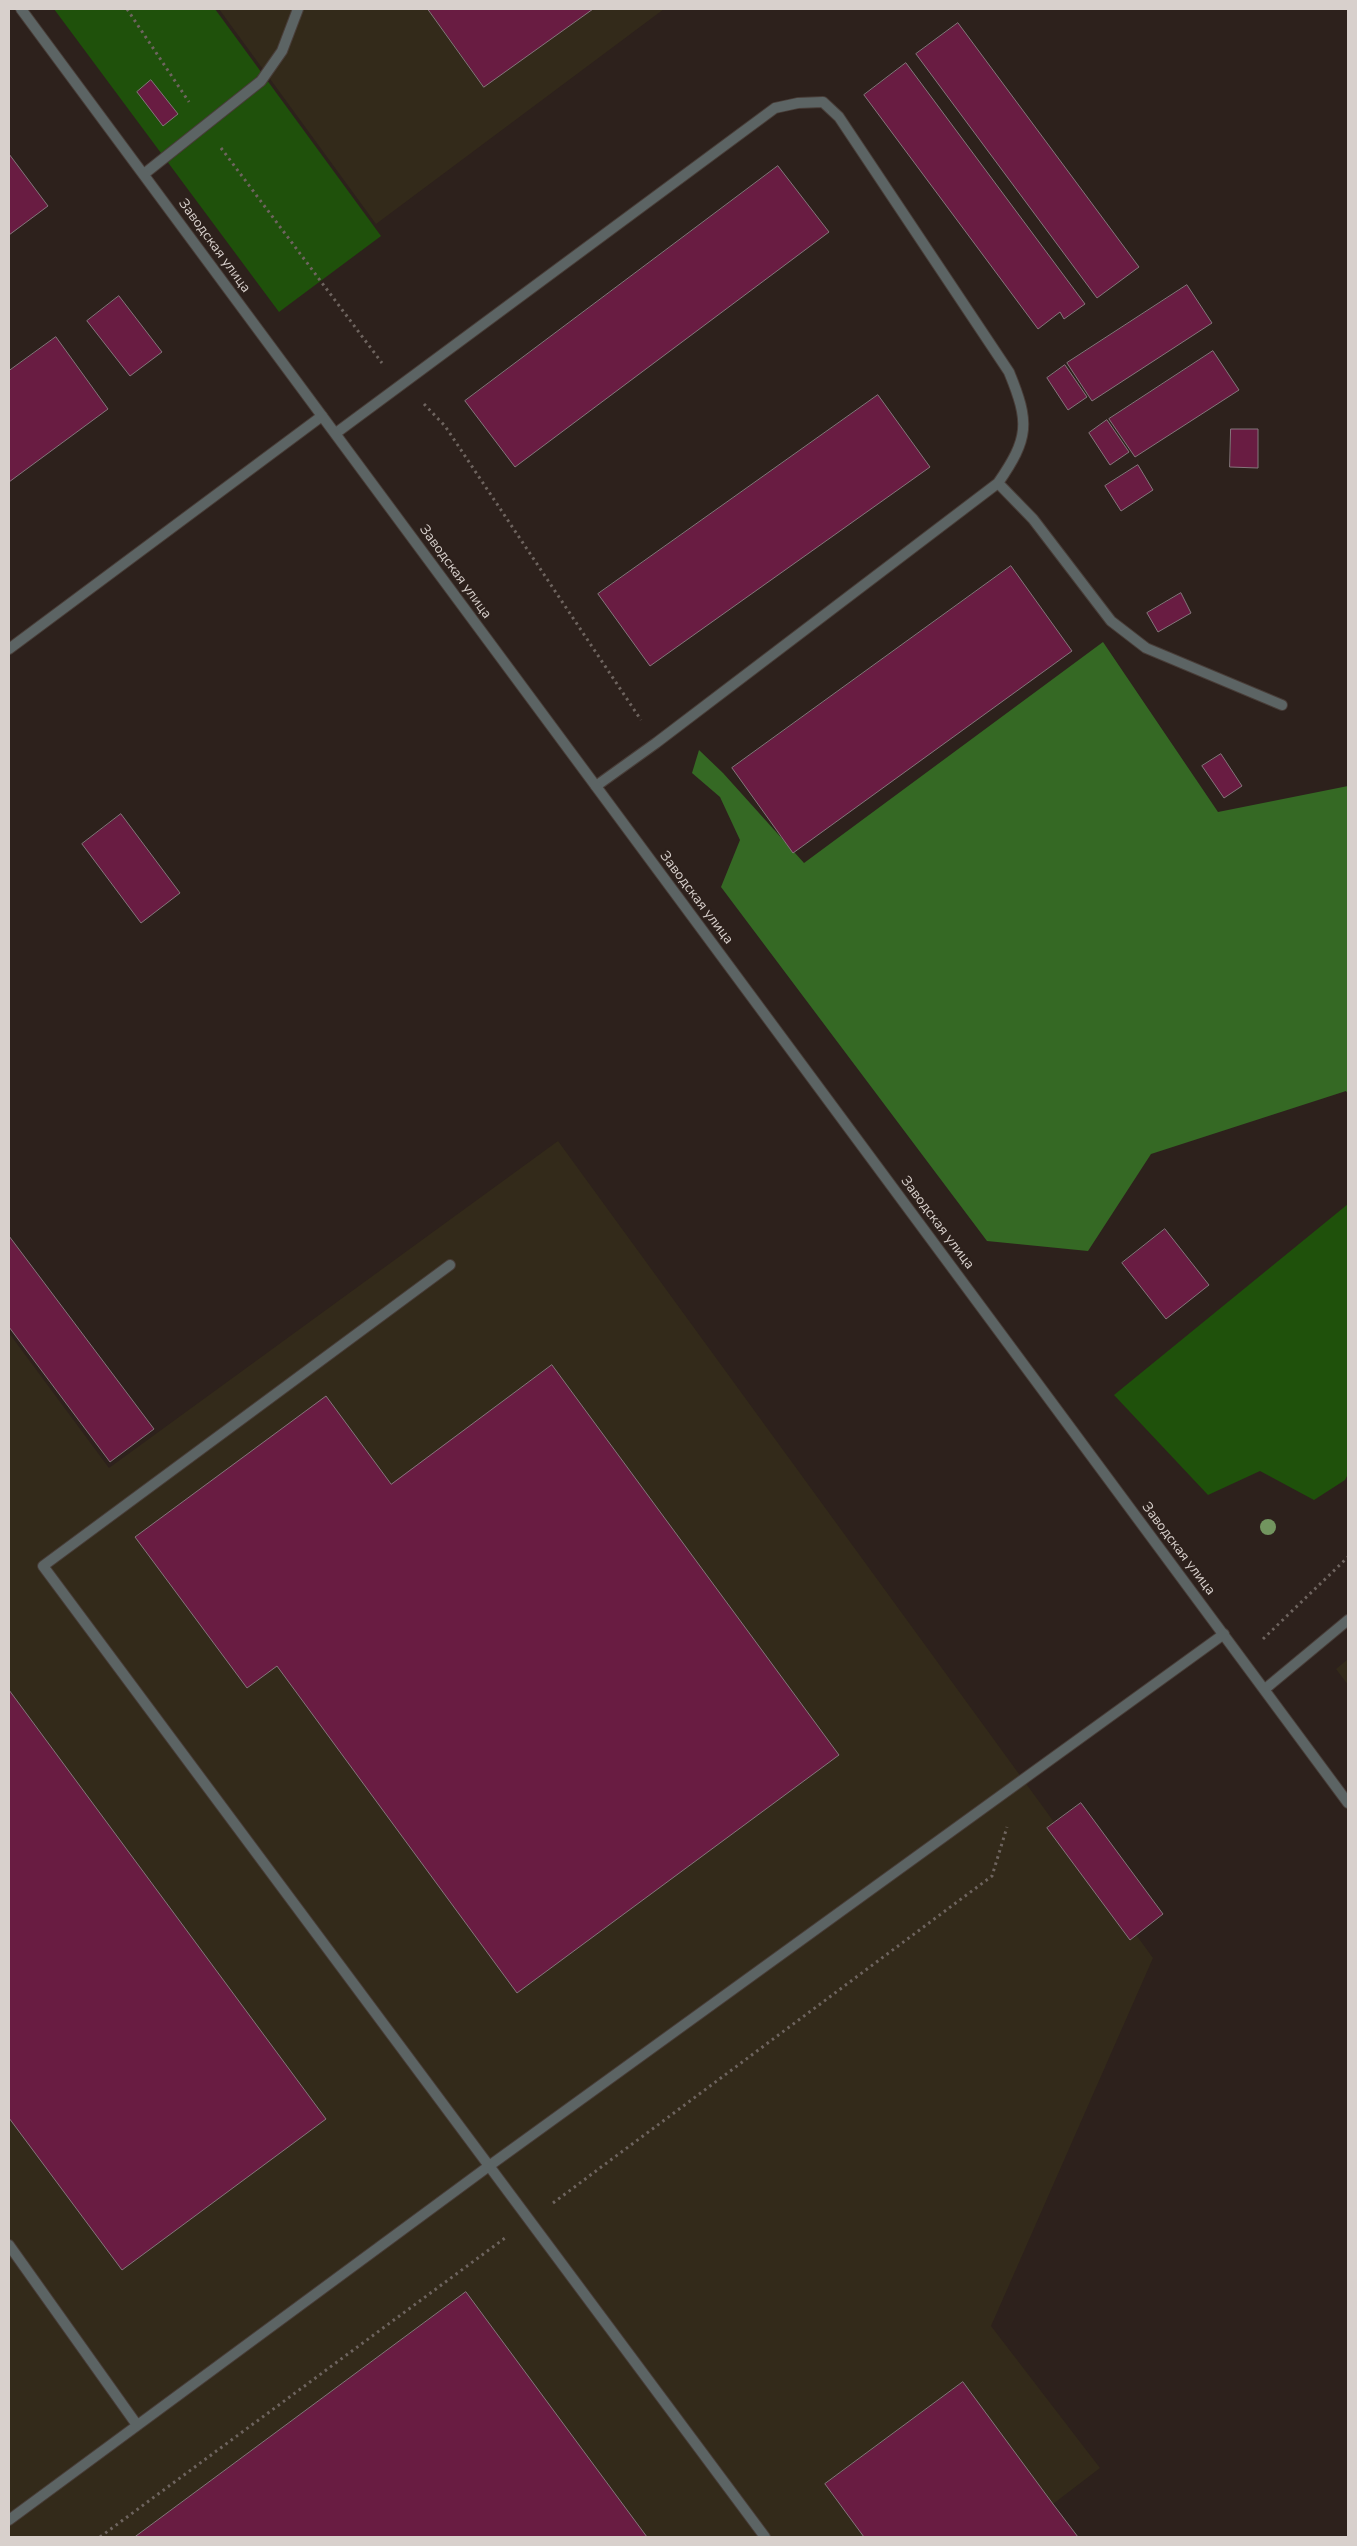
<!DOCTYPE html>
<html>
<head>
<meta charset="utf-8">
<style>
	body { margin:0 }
	#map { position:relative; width:1357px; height:2546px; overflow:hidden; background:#2d211c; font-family:"Nunito Sans",sans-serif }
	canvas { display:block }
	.frame { position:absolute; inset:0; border:10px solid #d8d0cc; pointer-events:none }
</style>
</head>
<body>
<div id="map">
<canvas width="1357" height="2546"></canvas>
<div class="frame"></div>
</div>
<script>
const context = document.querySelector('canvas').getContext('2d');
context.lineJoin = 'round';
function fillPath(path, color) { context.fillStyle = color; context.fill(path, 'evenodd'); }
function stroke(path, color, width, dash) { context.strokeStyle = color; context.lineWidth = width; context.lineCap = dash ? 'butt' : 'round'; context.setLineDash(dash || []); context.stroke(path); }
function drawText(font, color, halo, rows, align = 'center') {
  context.font = font + ' "Nunito Sans",sans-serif'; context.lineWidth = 4.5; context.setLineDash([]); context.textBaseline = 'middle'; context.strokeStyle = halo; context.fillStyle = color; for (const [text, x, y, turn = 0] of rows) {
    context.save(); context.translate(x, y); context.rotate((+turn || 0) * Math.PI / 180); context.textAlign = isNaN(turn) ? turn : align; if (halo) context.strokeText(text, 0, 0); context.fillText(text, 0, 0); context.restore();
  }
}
fillPath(new Path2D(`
	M219,9h445l-288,215z
	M558,1141l595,817 -162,368 109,142 -47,36 25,33h-1069v-1204l100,135z
	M1348,1659v26l-12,-16z`), '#332a1a');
fillPath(new Path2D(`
	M54,9h161l166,227 -102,76z
	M1348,1204v270l-3,6 -31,20 -54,-29 -52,24 -94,-100z`), '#1f510b');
fillPath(new Path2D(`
	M1103,642l115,170 130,-26v308l-2,-3 -195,63 -63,97 -101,-10 -266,-354 19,-47 -20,-43 -28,-24 7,-23 24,23 81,90z`), '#356924');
const building = new Path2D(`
	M428,9h165l-109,78z
	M958,23l181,244 -42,31 -181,-244z
	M906,63l179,241 -21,15 -4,-7 -22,17 -174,-234z
	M151,80l27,34 -15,12 -26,-34z
	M9,154l39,52 -39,29z
	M778,166l51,66 -314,235 -50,-66z
	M1187,285l25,38 -120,78 -25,-38z
	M119,296l43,56 -32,24 -43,-55z
	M56,337l52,72 -99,73v-111z
	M1213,351l26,39 -104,67 -26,-38z
	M1065,365l22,32 -19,13 -21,-32z
	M878,395l52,72 -280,199 -52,-72z
	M1107,420l22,32 -19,13 -21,-32z
	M1231,429h27v39l-28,-1z
	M1138,465l15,25 -32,21 -16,-25z
	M1011,566l61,85 -279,202 -61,-85z
	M1181,593l10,20 -33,19 -11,-19z
	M1221,754l21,32 -18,12 -22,-32z
	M121,814l59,79 -39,30 -59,-79z
	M1165,1229l44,56 -43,34 -44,-56z
	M9,1236l145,193 -44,33 -101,-135z
	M552,1365l287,390 -322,238 -240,-327 -30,22 -112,-151 191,-141 65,88z
	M9,1690l317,429 -204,151 -113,-152z
	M1081,1803l82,111 -33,26 -83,-112z
	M466,2292l181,245h-512z
	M963,2382l90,122 25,33h-214l-39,-53z`);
fillPath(building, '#691c42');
stroke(building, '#85767c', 1);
const service = new Path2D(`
	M144,174l117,-93 21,-30 16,-42
	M336,433l439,-325 23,-5 25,-1 16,15 170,255c21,51 20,66 -11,111l-342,260 -60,43
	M998,483l35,36 78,102 35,27 136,57
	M9,649l313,-233
	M450,1265l-407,301 722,971
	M9,2245l128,180
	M9,2520l480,-354 735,-532`);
const minor = new Path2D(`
	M1265,1689l83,-69`);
const tertiary = new Path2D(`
	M21,9l1327,1794`);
stroke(service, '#483d38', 12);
stroke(minor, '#483d38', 12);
stroke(tertiary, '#483d38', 12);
stroke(new Path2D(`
	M127,9l62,93
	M221,148l161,215
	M424,404l21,22 196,294
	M1263,1639l85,-82
	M553,2203l439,-327 15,-49
	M100,2537l405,-299`), '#6e645f', 3, [2.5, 4]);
stroke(service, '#5c6464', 10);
stroke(minor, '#5c6464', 10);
stroke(tertiary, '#5c6464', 10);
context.fillStyle = '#72955f';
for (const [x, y] of [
	[1268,1527]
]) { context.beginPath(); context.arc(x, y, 8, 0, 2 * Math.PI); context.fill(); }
drawText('14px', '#d8d0cc', '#2d211c', [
	["Заводская улица",214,246,54],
	["Заводская улица",455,572,54],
	["Заводская улица",696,898,53],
	["Заводская улица",937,1223,53],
	["Заводская улица",1178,1549,53]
]);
</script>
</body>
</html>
